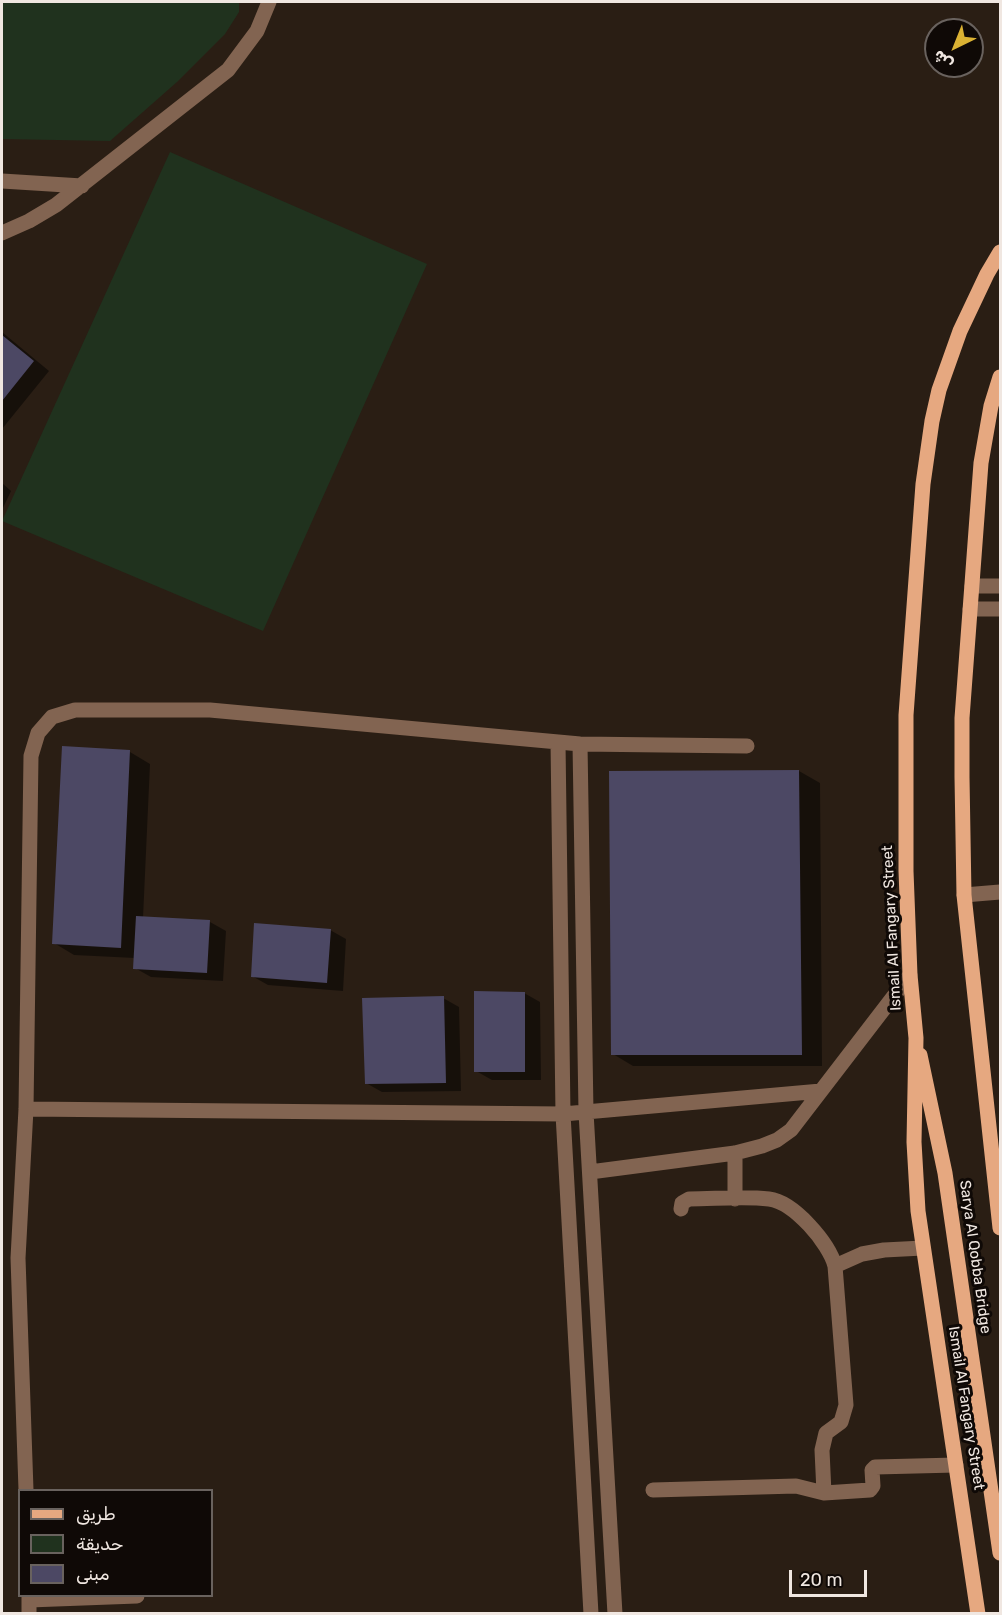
<!DOCTYPE html>
<html>
<head>
<meta charset="utf-8">
<style>
	body { margin:0 }
	#map { position:relative; width:1002px; height:1615px; overflow:hidden; background:#2a1e14; font-family:Rubik,"Noto Naskh Arabic",sans-serif }
	canvas { display:block }
	.frame { position:absolute; inset:0; border:3px solid #f0e7e1; pointer-events:none }
	.legend { position:absolute; left:18px; top:1489px; width:195px; height:108px; box-sizing:border-box; background:#0f0906; border:2px solid #69625e; margin:0; padding:8px 10px; list-style:none; font-size:18px; color:#f0e7e1 }
	.legend li { display:flex; align-items:center; gap:12px; height:30px }
	.legend b { width:30px; border:2px solid #69625e }
	.north { position:absolute; left:924px; top:18px; width:60px; height:60px; box-sizing:border-box; background:#0f0906; border:2px solid #69625e; border-radius:50%; rotate:223deg; font-size:16px; font-weight:700; line-height:24px; text-align:center; color:#f0e7e1 }
	.north::after { content:''; display:block; margin:auto; width:21px; height:27px; background:#dbb233; clip-path:polygon(50% 0,100% 100%,50% 72%,0 100%) }
	.scale { position:absolute; left:789px; top:1570px; width:78px; height:27px; box-sizing:border-box; border:3px solid #f0e7e1; border-top:0; padding-left:8px; font-size:18px; line-height:21px; white-space:nowrap; color:#f0e7e1; -webkit-text-stroke:4px #0f0906; paint-order:stroke }
</style>
</head>
<body>
<div id="map">
<canvas width="1002" height="1615"></canvas>
<div class="frame"></div>
<ul class="legend">
<li><b style="height:8px;background:#e6a880"></b>طريق</li>
<li><b style="height:16px;background:#20321e"></b>حديقة</li>
<li><b style="height:16px;background:#4c4864"></b>مبنى</li>
</ul>
<div class="north">ش</div>
<div class="scale">20 m</div>
</div>
<script>
const context = document.querySelector('canvas').getContext('2d');
context.lineJoin = 'round';
function fillPath(path, color) { context.fillStyle = color; context.fill(path, 'evenodd'); }
function stroke(path, color, width, dash) { context.strokeStyle = color; context.lineWidth = width; context.lineCap = dash ? 'butt' : 'round'; context.setLineDash(dash || []); context.stroke(path); }
function drawText(font, color, halo, rows, align = 'center') {
  context.font = font + ' Rubik,sans-serif'; context.lineWidth = 6; context.setLineDash([]); context.textBaseline = 'middle'; context.strokeStyle = halo; context.fillStyle = color; for (const [text, x, y, turn = 0] of rows) {
    context.save(); context.translate(x, y); context.rotate((+turn || 0) * Math.PI / 180); context.textAlign = isNaN(turn) ? turn : align; if (halo) context.strokeText(text, 0, 0); context.fillText(text, 0, 0); context.restore();
  }
}
fillPath(new Path2D(`
	M2,2h237v10l-14,22 -48,48 -67,59 -108,-2z
	M170,152l257,112 -164,367 -261,-110z`), '#20321e');
fillPath(new Path2D(`
	M2,332l47,39 -47,58z
	M2,483l9,8 -9,19z
	M130,752l20,12 -7,154 67,4 16,9 -3,50 -72,-4 -16,-9v-10l-61,-3 -20,-12z
	M799,771l21,12 2,283h-189l-20,-12 -2,-282z
	M330,930l16,9 -3,52 -75,-6 -16,-9z
	M524,993l16,9 1,78h-49l-16,-9z
	M443,998l16,9 2,84 -79,1 -16,-9z`), '#0007');
fillPath(new Path2D(`
	M2,335l32,26 -32,40z
	M62,746l68,4 -9,198 -69,-4z
	M799,770l3,285h-191l-2,-284z
	M136,916l74,4 -3,53 -74,-4z
	M254,923l77,6 -4,54 -76,-6z
	M474,991l51,1v80h-51z
	M444,996l2,87 -81,1 -3,-86z`), '#4c4864');
stroke(new Path2D(`
	M2,181l80,5
	M2,233l27,-12 27,-16 172,-135 29,-39 12,-29
	M972,586h28
	M970,609h30
	M558,742l5,372 28,500
	M580,744l6,368 29,502
	M964,895l36,-3
	M26,1109l537,5 258,-23
	M735,1153v46
	M590,1172l145,-19 27,-7 15,-6 14,-10 119,-155
	M681,1209l1,-6 7,-4c26,0 54,-3 80,0 25,3 60,44 66,67l11,139 -5,17 -15,11 -4,17 2,43
	M835,1266l27,-12 22,-4 39,-2
	M26,1490l-8,-232 8,-149 5,-353 7,-23 14,-16 23,-7h135l370,34 167,2
	M653,1490l143,-4 28,7 46,-3 3,-4 -1,-16 3,-3 81,-2
	M29,1596v18
	M29,1600l108,-4`), '#826451', 15);
stroke(new Path2D(`
	M1000,377l-9,29 -10,57 -19,255v59l2,118 36,333
	M920,1055l25,118 55,380
	M978,1614l-60,-403 -4,-69 2,-104 -6,-63 -4,-104v-156l17,-231 9,-63 7,-31 21,-59 27,-57 13,-22`), '#e6a880', 15);
drawText('15px', '#f0e7e1', '#0f0906', [
	["Ismail Al Fangary Street",892,928,-93],
	["Sarya Al Qobba Bridge",975,1257,82],
	["Ismail Al Fangary Street",966,1408,81]
]);
</script>
</body>
</html>
